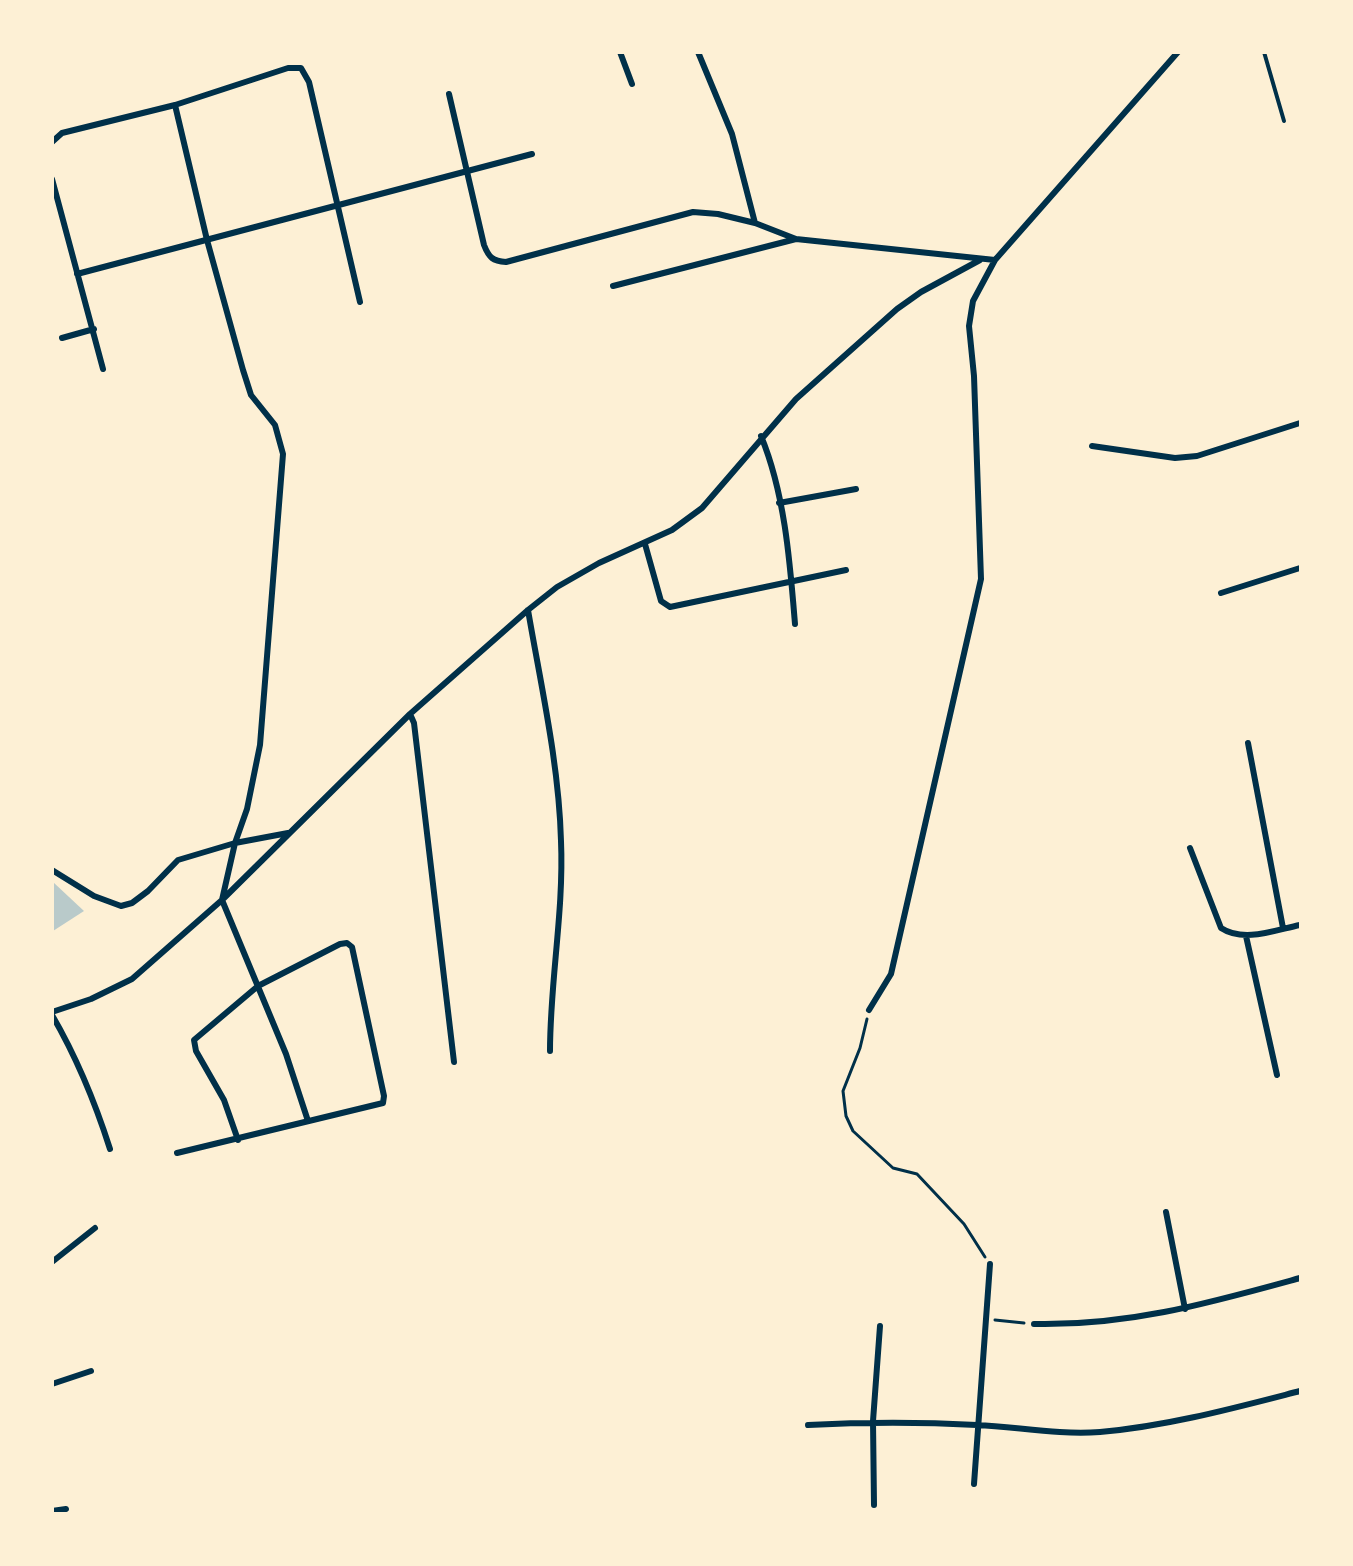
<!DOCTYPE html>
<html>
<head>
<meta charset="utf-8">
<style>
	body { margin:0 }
	#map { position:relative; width:1353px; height:1566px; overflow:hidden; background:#fdf0d5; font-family:"Roboto Serif",serif }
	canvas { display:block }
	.frame { position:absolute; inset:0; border:54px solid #fdf0d5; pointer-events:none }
</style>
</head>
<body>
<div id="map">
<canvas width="1353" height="1566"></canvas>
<div class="frame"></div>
</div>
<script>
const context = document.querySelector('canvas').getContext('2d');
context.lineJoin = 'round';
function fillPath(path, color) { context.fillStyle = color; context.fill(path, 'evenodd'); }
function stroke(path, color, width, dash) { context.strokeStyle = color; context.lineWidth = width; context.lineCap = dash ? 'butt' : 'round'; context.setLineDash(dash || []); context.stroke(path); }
fillPath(new Path2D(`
	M53,882l31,29 -31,20z`), '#b9caca');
stroke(new Path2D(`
	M867,1019l-7,29 -17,43 3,25 7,15 40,37 24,6 47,50 21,33
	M995,1320l29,3`), '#003049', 3);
stroke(new Path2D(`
	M1264,52l20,69`), '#003049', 4);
stroke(new Path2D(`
	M620,52l12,32
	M698,52l34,82 23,89
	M449,94l35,151c5,13 9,16 22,17l187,-50 25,2 37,9 41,16 199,21
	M175,105l32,135 36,130 8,25 24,30 8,29 -23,291 -13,64 -12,34 -13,57 64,154 22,67
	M52,142l10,-9 113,-28 113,-37h13l8,14 51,220
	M52,179l51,190
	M77,274l455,-120
	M613,286l183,-47
	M62,338l32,-9
	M761,436c24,58 29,127 34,188
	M1092,446l83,12 22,-2 103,-33
	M779,503l77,-14
	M645,544l16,57 9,6 176,-37
	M1221,593l79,-25
	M528,610c13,76 31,154 33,231 3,70 -11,140 -11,210
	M410,714l4,9 40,339
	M1248,743l35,185
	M1190,848l31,80c23,15 54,2 79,-3
	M52,870l42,26 27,10 11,-3 16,-12 30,-31 57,-17 53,-10
	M1246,936l31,139
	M869,1010l22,-36 90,-395 -7,-203 -5,-50 4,-25 22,-41 183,-208
	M52,1012l39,-13 41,-20 90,-79 188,-186 118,-104 29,-23 42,-24 73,-33 30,-22 94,-109 101,-90 24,-17 59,-32
	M52,1015c25,43 43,87 58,134
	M177,1153l206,-50 1,-7 -32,-149 -5,-4 -7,1 -82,42 -64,54 2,11 28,49 14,40
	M1166,1212l19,97
	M52,1262l43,-34
	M1034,1324c95,2 175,-21 266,-46
	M52,1384l39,-13
	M808,1425c57,-3 113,-3 169,0 41,2 81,10 123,7 68,-6 134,-24 200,-41
	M974,1484l16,-220
	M874,1505l-1,-84 7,-95
	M52,1511l14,-2`), '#003049', 6);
</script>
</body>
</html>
